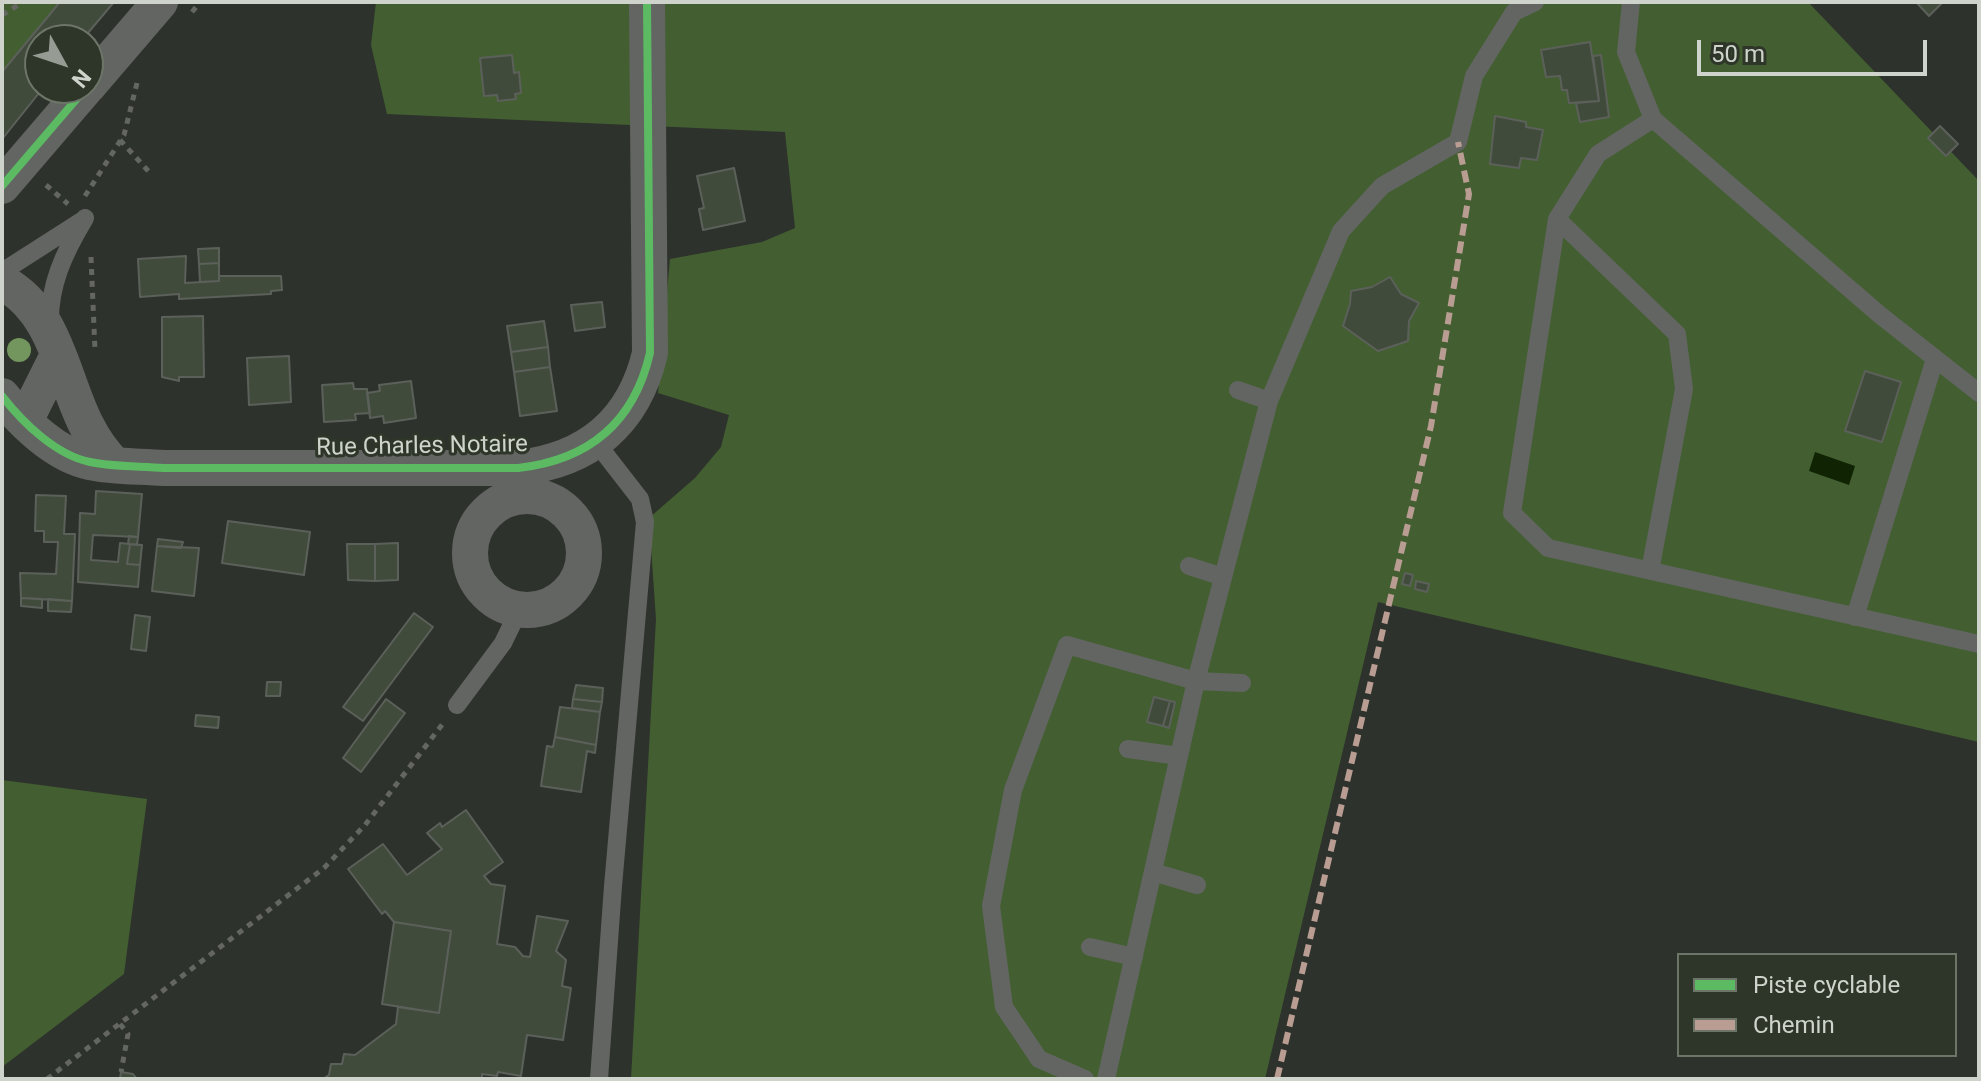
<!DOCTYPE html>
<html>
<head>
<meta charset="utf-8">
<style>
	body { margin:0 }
	#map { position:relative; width:1981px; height:1081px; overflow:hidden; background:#2e322c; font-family:Roboto,sans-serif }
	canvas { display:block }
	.frame { position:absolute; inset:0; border:4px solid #ced4cb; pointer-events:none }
	.legend { position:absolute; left:1677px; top:953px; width:280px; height:104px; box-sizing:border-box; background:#2d3628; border:2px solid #6d7569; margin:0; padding:10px 14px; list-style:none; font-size:24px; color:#ced4cb }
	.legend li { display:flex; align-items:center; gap:16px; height:40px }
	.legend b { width:40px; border:2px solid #6d7569 }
	.north { position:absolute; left:24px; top:24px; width:80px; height:80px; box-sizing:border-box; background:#2d3628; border:2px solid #6d7569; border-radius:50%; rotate:130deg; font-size:22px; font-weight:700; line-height:32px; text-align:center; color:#ced4cb }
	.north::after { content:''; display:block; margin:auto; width:28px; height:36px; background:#969b93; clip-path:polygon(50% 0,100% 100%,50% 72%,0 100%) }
	.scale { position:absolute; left:1697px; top:40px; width:230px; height:36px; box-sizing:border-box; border:4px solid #ced4cb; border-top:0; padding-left:10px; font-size:24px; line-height:28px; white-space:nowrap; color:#ced4cb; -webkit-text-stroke:6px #2d3628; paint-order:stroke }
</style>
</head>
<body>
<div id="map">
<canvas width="1981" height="1081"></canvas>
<div class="frame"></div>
<ul class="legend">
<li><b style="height:10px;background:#5cba63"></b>Piste cyclable</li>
<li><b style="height:10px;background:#b99d93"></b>Chemin</li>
</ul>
<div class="north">N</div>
<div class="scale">50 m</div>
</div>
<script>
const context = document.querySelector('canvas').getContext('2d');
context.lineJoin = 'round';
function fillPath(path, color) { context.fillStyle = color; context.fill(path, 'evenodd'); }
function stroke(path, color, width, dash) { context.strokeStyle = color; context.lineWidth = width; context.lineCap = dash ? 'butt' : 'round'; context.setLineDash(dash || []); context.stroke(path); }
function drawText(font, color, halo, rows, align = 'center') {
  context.font = font + ' Roboto,sans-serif'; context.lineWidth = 6; context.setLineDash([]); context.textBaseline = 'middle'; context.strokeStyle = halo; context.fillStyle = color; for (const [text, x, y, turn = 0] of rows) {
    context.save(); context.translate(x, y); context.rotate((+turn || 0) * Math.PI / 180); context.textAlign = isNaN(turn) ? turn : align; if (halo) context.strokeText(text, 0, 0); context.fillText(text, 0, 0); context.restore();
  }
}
fillPath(new Path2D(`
	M2,2h58l-58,70z
	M376,2h1432l171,179v561l-601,-140 -113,477h-634l25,-460 -7,-101 46,-40 26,-31 8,-32 -71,-22 12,-134 92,-17 33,-14 -10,-96 -398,-18 -16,-69z
	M2,780l145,19 -23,175 -122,93z`), '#435f31');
fillPath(new Path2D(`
	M1815,452l40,14 -6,19 -40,-14z`), '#102404');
const building = new Path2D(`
	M60,2h54l-32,38h-42v48h3l-40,50 -1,-66z
	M1916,2h27l-14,14z
	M1590,42l9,59 -30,2 -2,-13h-5l-2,-14 -14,1 -5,-27z
	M512,55l2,18 5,-1 2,21 -6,1 1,5 -18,2 -1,-6 -13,1 -4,-38z
	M1601,55l8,62 -29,5 -4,-19 23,-2 -6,-45z
	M1495,116l31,6v5l17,3 -6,30 -16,-2 -2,10 -29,-4z
	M1940,126l18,18 -12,12 -18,-18z
	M734,168l11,53 -42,9 -4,-21 5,-1 -7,-32z
	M219,248v15l-20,1 -1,-15z
	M186,256l-1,27 34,-2v-5h62l1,14 -11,1v3l-92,5v-5l-39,3 -2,-38z
	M219,263v18l-19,1 -1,-18z
	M1390,277l11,17 18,9 -10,18 -1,20 -30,10 -35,-25 7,-22 1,-13 21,-4z
	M602,302l3,25 -30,4 -4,-26z
	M203,316l1,61h-25v4l-17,-4v-60z
	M544,321l4,26 -37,5 -4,-26z
	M548,347l2,20 -36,5 -3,-20z
	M289,356l2,46 -42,3 -2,-47z
	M550,367l7,44 -37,5 -6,-44z
	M1865,371l36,11 -19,60 -37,-11z
	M411,381l5,37 -32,5 -1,-7 -13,2 -3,-25 13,-2 -1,-6z
	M353,383l1,6h13l3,24 -15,1 1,6 -32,2 -2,-37z
	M96,491l46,3 -4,43 -45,-2 -2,25 27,2 2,-19 10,1 -3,20 13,1 -2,22 -60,-5 2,-69 15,1z
	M36,495l30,1 -2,38h11l-3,67 -51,-3 -1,-25 36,1 2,-32h-14v-11h-9z
	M228,521l82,11 -6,43 -82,-12z
	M129,536l9,1 -1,8 -9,-1z
	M158,539l25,3 -2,6 -24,-2z
	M398,543v37l-23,1v-37z
	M130,544l12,1 -2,20 -13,-1z
	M347,544h28v37l-27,-1z
	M157,546l42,2 -5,48 -42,-5z
	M1405,573l8,2 -3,11 -8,-2z
	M1416,581l13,3 -2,8 -12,-3z
	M21,598l21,1v9l-21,-2z
	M48,599l24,2 -1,11 -23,-1z
	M414,613l19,14 -70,94 -20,-14z
	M135,615l15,2 -4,34 -15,-2z
	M267,682h14l-1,14h-14z
	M576,685l27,3 -1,14 -29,-3z
	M1154,697l16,4 -7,25 -16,-4z
	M386,699l19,14 -44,59 -18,-14z
	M573,699l29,3 -2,10 -28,-4z
	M1170,701l5,1 -6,26 -6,-2z
	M560,707l40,5 -4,33 -41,-8z
	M196,715l23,2 -1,11 -23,-2z
	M555,737l41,8 -1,8 -8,-2 -6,41 -40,-6 6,-40 6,1z
	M466,810l37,52 -19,14 7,8 14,2 -8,58 18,3 8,9 7,1 7,-41 31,5 -12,30 10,9 -4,26 9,2 -8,52 -36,-5 -6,41 -23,-4 -1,4 -15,-2v5h-159l6,-4 2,-11h11l2,-10 11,1 41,-31 2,-17 41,6 12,-82 -57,-9 -9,-11 -3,3 -34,-45 35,-25 24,31 35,-26 -15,-16 13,-10 2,4z
	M394,922l57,9 -12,82 -57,-9z
	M121,1072l12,2 4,5h-17z`);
fillPath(building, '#414b3b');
stroke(building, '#5c605a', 2);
stroke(new Path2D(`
	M192,12l8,-10
	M2,15l21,-13
	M120,140l31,34
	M46,185l22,19
	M85,196l39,-61 14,-56
	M91,257l4,94
	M120,1024l8,10 -7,38
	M47,1079l277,-211 41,-43 80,-104`), '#646662', 5, [6, 6]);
stroke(new Path2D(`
	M1631,2l-5,50 27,67 227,196 99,78
	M1653,119l-55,35 -41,65 -45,294 36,35 431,96
	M1557,219l120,115 7,55 -34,182
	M2,272l81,-52
	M50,328c-2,-42 14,-75 35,-110
	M1238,390l31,11
	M595,441l45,58 5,23 -32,364 -14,193
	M1189,566l34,11
	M1855,617l80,-258
	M457,705l46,-62 16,-33
	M1128,749l51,7
	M1153,872l44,13
	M1090,947l44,10
	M1085,1079l-46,-20 -35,-52 -13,-101 22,-116 54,-145 129,36 46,2
	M1106,1079l90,-398 73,-280 72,-170 41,-45 76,-44 16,-66 40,-64 21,-10`), '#636562', 18);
stroke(new Path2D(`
	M88,86l72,-84
	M2,186l84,-98
	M2,282c70,38 57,130 113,183
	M2,396c21,27 54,59 88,66 24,5 50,4 74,6h354c71,-8 116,-46 132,-115l-3,-351
	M25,421l33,-66
	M470 553a57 57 0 1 1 114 0a57 57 0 1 1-114 0Z`), '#636562', 36);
stroke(new Path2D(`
	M1277,1079l154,-653 38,-232 -11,-52`), '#b99d93', 6, [12, 6]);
stroke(new Path2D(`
	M2,186l84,-98
	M2,396c21,27 54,59 88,66 24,5 50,4 74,6h354c71,-8 116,-46 132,-115l-3,-351`), '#5cba63', 8);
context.fillStyle = '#72965d';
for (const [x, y] of [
	[19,350]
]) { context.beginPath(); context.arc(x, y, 12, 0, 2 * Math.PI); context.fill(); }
drawText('24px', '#ced4cb', '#2d3628', [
	["Rue Charles Notaire",422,447,-1]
]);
</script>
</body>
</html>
